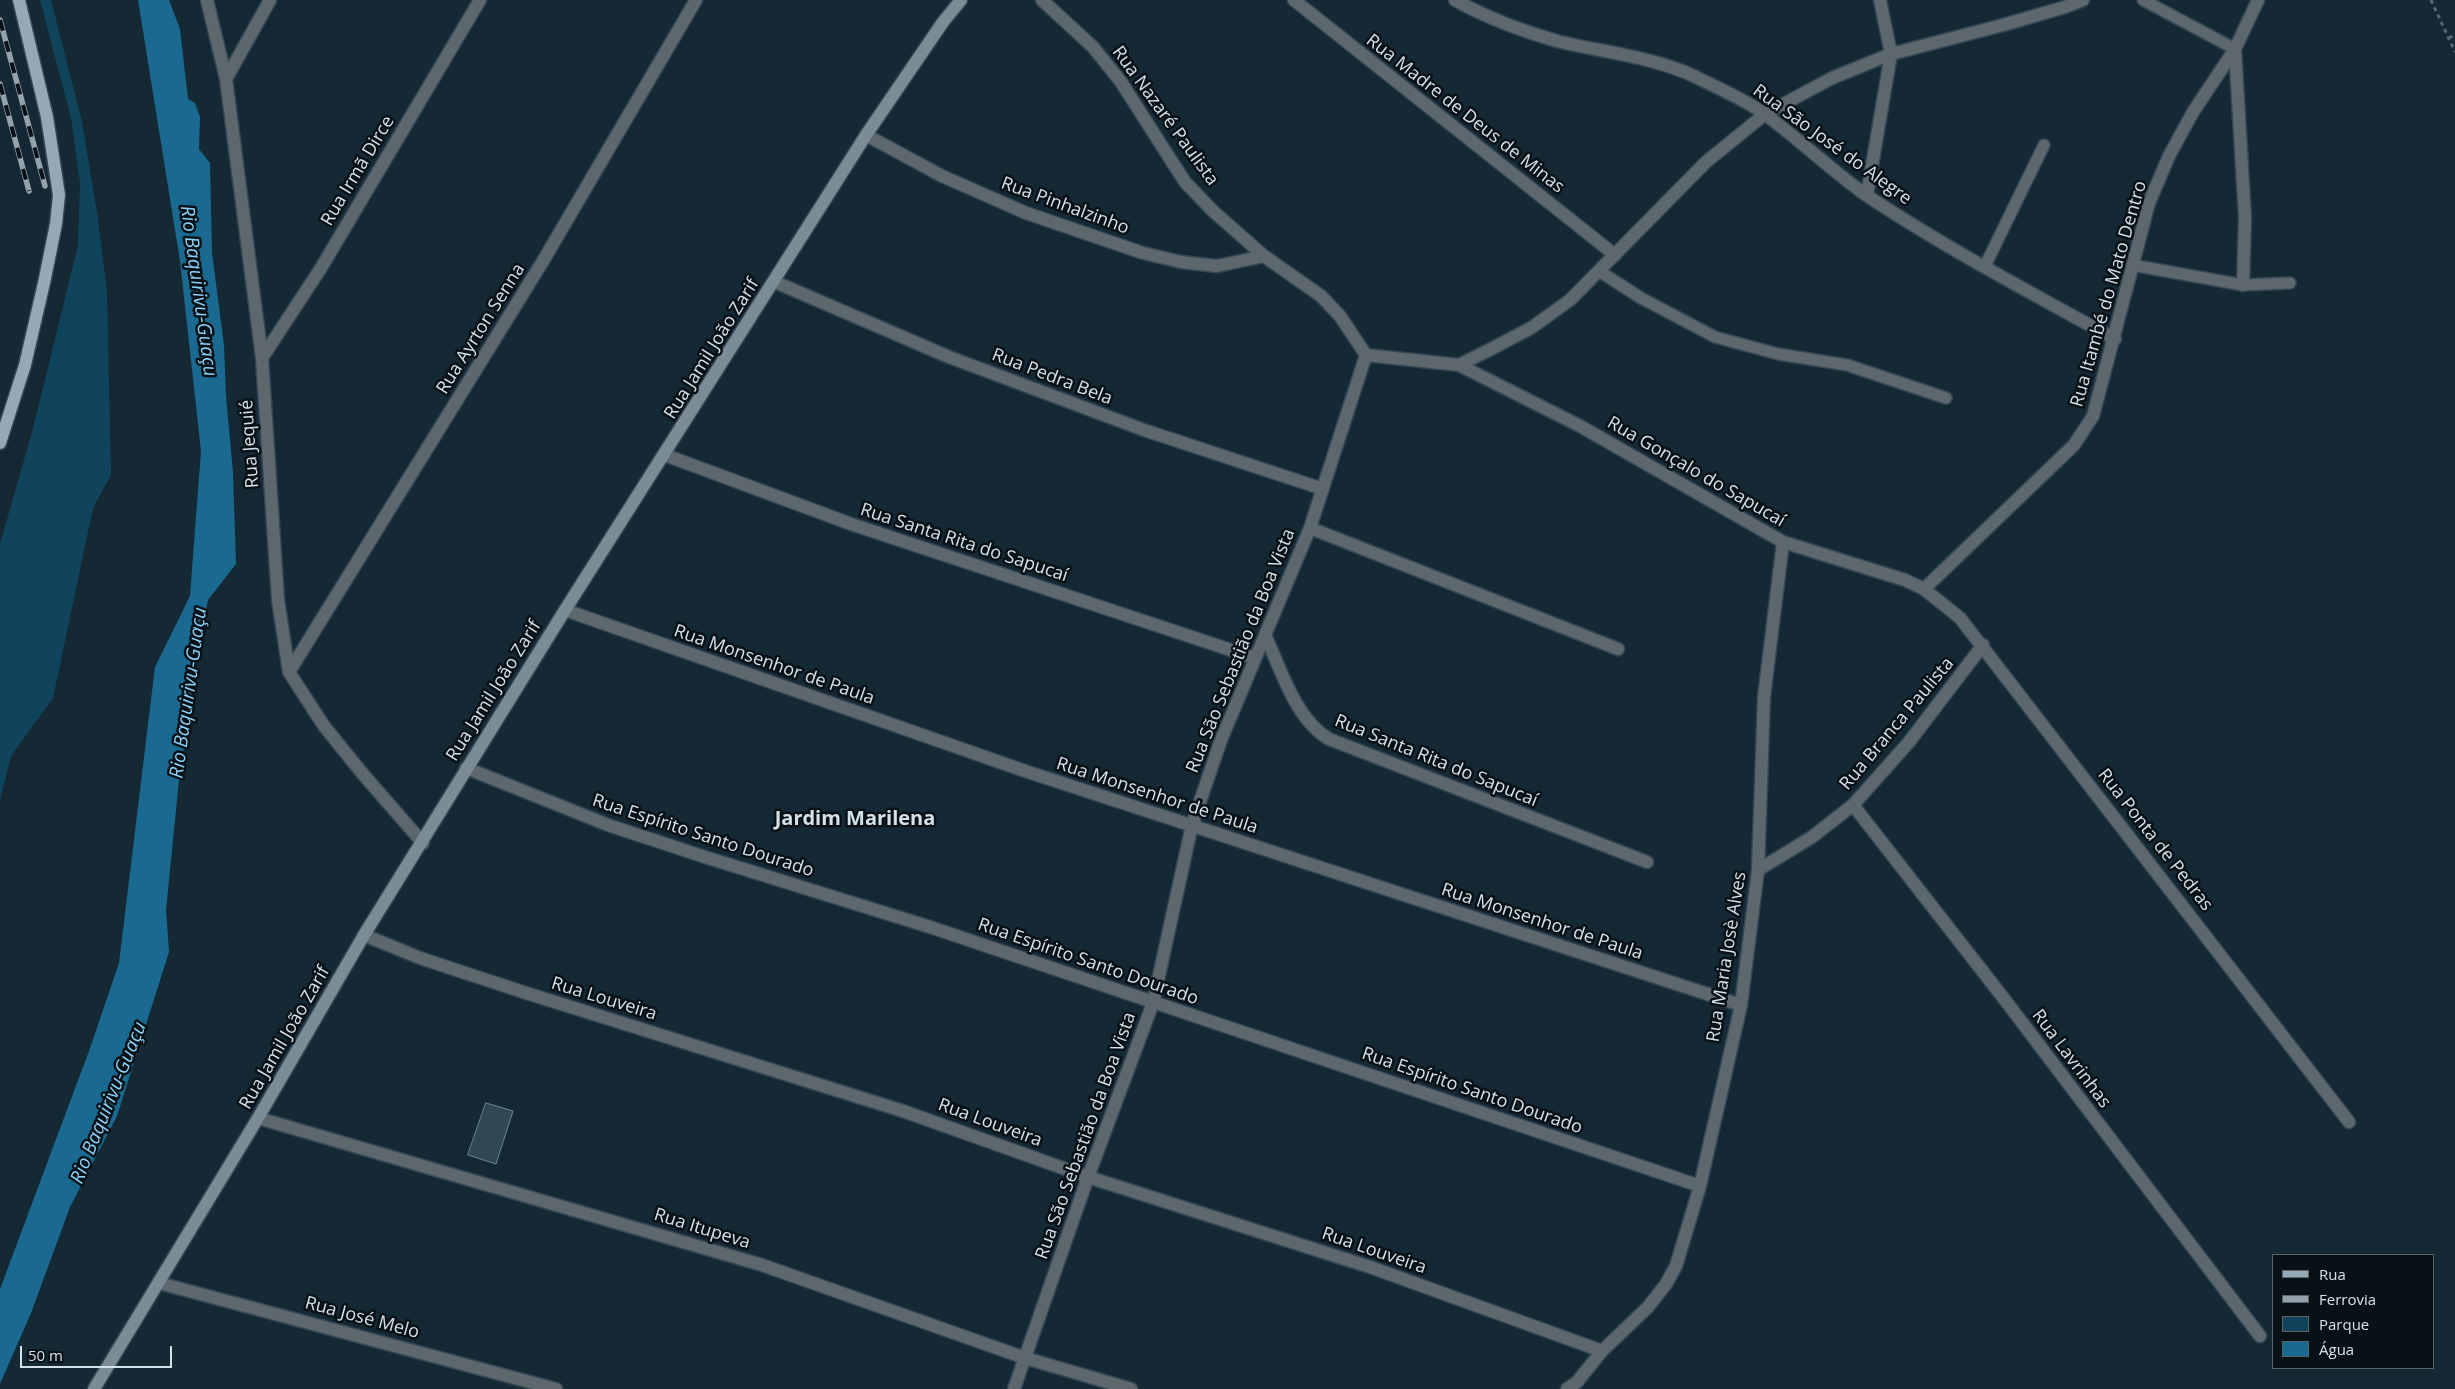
<!DOCTYPE html>
<html>
<head>
<meta charset="utf-8">
<style>
	body { margin:0 }
	#map { position:relative; width:2455px; height:1389px; overflow:hidden; background:#152935; font-family:"Open Sans",sans-serif }
	canvas { display:block }
	.legend { position:absolute; left:2272px; top:1254px; width:162px; height:115px; box-sizing:border-box; background:#081116; border:1px solid #5a646a; margin:0; padding:6px 9px; list-style:none; font-size:15px; color:#d4e1e9 }
	.legend li { display:flex; align-items:center; gap:10px; height:25px }
	.legend b { width:25px; border:1px solid #5a646a }
	.scale { position:absolute; left:20px; top:1346px; width:152px; height:22px; box-sizing:border-box; border:2px solid #d4e1e9; border-top:0; padding-left:6px; font-size:15px; line-height:18px; white-space:nowrap; color:#d4e1e9; -webkit-text-stroke:4px #081116; paint-order:stroke }
</style>
</head>
<body>
<div id="map">
<canvas width="2455" height="1389"></canvas>
<ul class="legend">
<li><b style="height:6px;background:#94a8b5"></b>Rua</li>
<li><b style="height:6px;background:#93a2ac"></b>Ferrovia</li>
<li><b style="height:14px;background:#10445d"></b>Parque</li>
<li><b style="height:14px;background:#196990"></b>Água</li>
</ul>
<div class="scale">50 m</div>
</div>
<script>
const context = document.querySelector('canvas').getContext('2d');
context.lineJoin = 'round';
function fillPath(path, color) { context.fillStyle = color; context.fill(path, 'evenodd'); }
function stroke(path, color, width, dash) { context.strokeStyle = color; context.lineWidth = width; context.lineCap = dash ? 'butt' : 'round'; context.setLineDash(dash || []); context.stroke(path); }
function drawText(font, color, halo, rows, align = 'center') {
  context.font = font + ' "Open Sans",sans-serif'; context.lineWidth = 5; context.setLineDash([]); context.textBaseline = 'middle'; context.strokeStyle = halo; context.fillStyle = color; for (const [text, x, y, turn = 0] of rows) {
    context.save(); context.translate(x, y); context.rotate((+turn || 0) * Math.PI / 180); context.textAlign = isNaN(turn) ? turn : align; if (halo) context.strokeText(text, 0, 0); context.fillText(text, 0, 0); context.restore();
  }
}
fillPath(new Path2D(`
	M40,0h11l31,122 16,97 9,74 4,182 -18,33 -40,190 -42,58 -11,45v-257l32,-112 46,-186 2,-63 -9,-65z`), '#10445d');
fillPath(new Path2D(`
	M138,0h31l11,29 8,70 7,4 5,14 -1,32 11,14 2,90 12,92 2,51 7,76 3,92 -28,36 -8,40 -21,140 -13,130 3,42 -52,164 -47,91 -39,106 -31,71v-95l89,-238 30,-88 36,-296 35,-71 11,-145 -21,-190z`), '#196990');
const building = new Path2D(`
	M486,1103l27,8 -17,53 -28,-9z`);
fillPath(building, '#314754');
stroke(building, '#6e8594', 1);
const service = new Path2D(`
	M2143,0l92,49
	M2132,265l111,20 47,-2
	M1985,266l59,-121
	M1599,271l42,27 74,39 63,17 69,11 99,33`);
const minor = new Path2D(`
	M207,0l19,79 36,279 16,242 11,72 35,54 38,47 61,70
	M1042,0l51,47 28,35 64,100 28,29 51,45 57,40 19,20 26,39
	M1294,0l321,255
	M1455,0c32,18 67,31 102,41 44,11 98,16 139,36 23,12 49,22 70,38 34,25 65,55 100,80 78,52 167,99 249,144
	M226,79l44,-79
	M866,135l76,41 84,37 117,40 38,9 36,4 47,-10
	M1867,195l24,-141 -11,-54
	M775,282l174,75 195,73 179,59
	M2243,285l2,-67 -10,-169 23,-49
	M1366,355l93,10 32,-16 40,-21 39,-28 136,-138 59,-48 67,-36 59,-24 112,-29 62,-18 18,-7
	M262,358l59,-90 159,-268
	M1459,365l121,61 203,116 122,38 19,9 36,29 389,504
	M665,455l186,69 404,134
	M1310,528l308,121
	M1924,589l150,-144 19,-29 56,-213 20,-47 24,-44 42,-63
	M565,610l460,161 716,234
	M1265,635c16,34 30,84 64,104l318,123
	M289,672l254,-411 153,-261
	M466,768l142,57 97,32 225,70 770,259
	M1853,805l152,195 255,336
	M1758,870l54,-33 41,-32 56,-63 74,-97
	M364,935l56,23 103,34 380,119 185,66 282,90 232,84
	M258,1118l504,147 263,93 106,31
	M159,1283l397,106
	M1014,1389l74,-212 65,-174 39,-178 29,-85 89,-212 56,-173
	M1567,1389l10,-7 25,-31 46,-44 18,-23 10,-18 24,-80 41,-181 17,-135 6,-173 19,-155`);
const secondary = new Path2D(`
	M94,1389l164,-271 106,-183 201,-325 301,-475 77,-113 18,-22`);
const primary = new Path2D(`
	M0,443l25,-78 19,-82 12,-59 3,-29 -12,-78 -28,-117`);
stroke(service, '#344652', 14);
stroke(minor, '#344652', 15);
stroke(secondary, '#344652', 15);
stroke(primary, '#344652', 15);
stroke(new Path2D(`
	M2431,0l24,52
	M2449,38l6,-3`), '#576873', 3, [4, 4]);
stroke(service, '#5d676e', 11);
stroke(minor, '#5d676e', 12);
stroke(secondary, '#7c8c96', 12);
stroke(primary, '#94a8b5', 12);
const rail = new Path2D(`
	M0,20l45,166
	M0,84l29,107`);
stroke(rail, '#93a2ac', 5.5);
stroke(rail, '#081116', 4, [11]);
drawText('18px', '#d4e1e9', '#081116', [
	["Rua Madre de Deus de Minas",1465,114,38],
	["Rua Nazaré Paulista",1165,116,54],
	["Rua São José do Alegre",1832,145,36],
	["Rua Irmã Dirce",358,171,-59],
	["Rua Pinhalzinho",1065,206,20],
	["Rua Itambé do Mato Dentro",2109,294,-74],
	["Rua Ayrton Senna",481,329,-58],
	["Rua Jamil João Zarif",712,349,-58],
	["Rua Pedra Bela",1052,377,21],
	["Rua Jequié",250,444,-94],
	["Rua Gonçalo do Sapucaí",1696,472,30],
	["Rua Santa Rita do Sapucaí",964,543,18],
	["Rua São Sebastião da Boa Vista",1241,651,-68],
	["Rua Monsenhor de Paula",774,665,19],
	["Rua Jamil João Zarif",494,691,-58],
	["Rua Branca Paulista",1897,724,-50],
	["Rua Santa Rita do Sapucaí",1436,761,22],
	["Rua Monsenhor de Paula",1157,796,18],
	["Rua Espírito Santo Dourado",703,836,18],
	["Rua Ponta de Pedras",2155,840,52],
	["Rua Monsenhor de Paula",1542,922,18],
	["Rua Maria Josè Alves",1727,957,-81],
	["Rua Espírito Santo Dourado",1088,962,19],
	["Rua Louveira",604,999,17],
	["Rua Jamil João Zarif",285,1038,-60],
	["Rua Lavrinhas",2071,1059,53],
	["Rua Espírito Santo Dourado",1472,1091,19],
	["Rua Louveira",990,1123,20],
	["Rua São Sebastião da Boa Vista",1086,1136,-70],
	["Rua Itupeva",702,1229,17],
	["Rua Louveira",1374,1251,19],
	["Rua José Melo",362,1318,15]
]);
drawText('italic 19px', '#8cd1f9', '#081116', [
	["Rio Baquirivu-Guaçu",198,291,82],
	["Rio Baquirivu-Guaçu",189,693,-82],
	["Rio Baquirivu-Guaçu",109,1103,-68]
]);
drawText('bold 20px', '#d4e1e9', '#081116', [
	["Jardim Marilena",855,819]
]);
</script>
</body>
</html>
